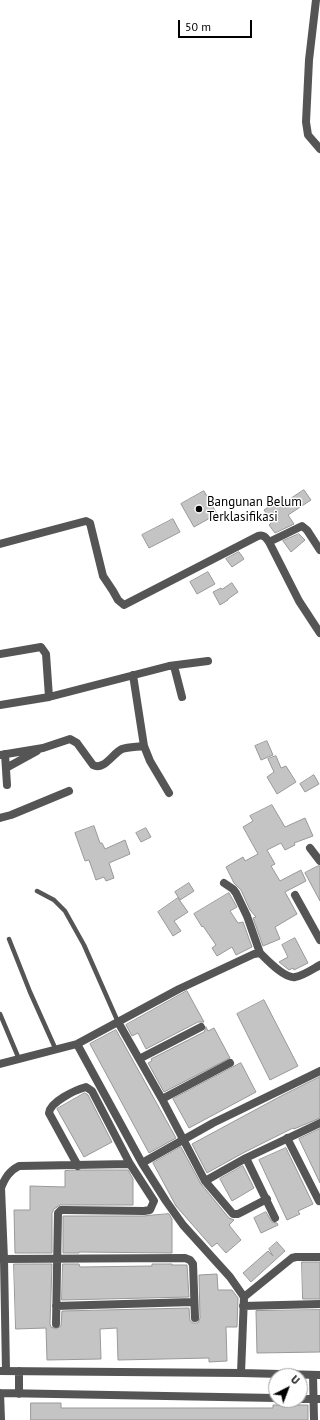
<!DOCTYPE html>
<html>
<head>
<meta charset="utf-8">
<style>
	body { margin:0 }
	#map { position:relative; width:320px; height:1420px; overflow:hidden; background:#fff; font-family:"PT Sans",sans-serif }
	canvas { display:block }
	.north { position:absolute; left:268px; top:1368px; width:40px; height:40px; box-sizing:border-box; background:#fff; border:1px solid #999; border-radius:50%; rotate:42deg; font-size:11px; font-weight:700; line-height:16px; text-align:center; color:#000 }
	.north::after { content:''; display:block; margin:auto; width:14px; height:18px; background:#000; clip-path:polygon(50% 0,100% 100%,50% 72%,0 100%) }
	.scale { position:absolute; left:178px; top:20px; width:74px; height:18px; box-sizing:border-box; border:2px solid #000; border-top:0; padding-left:5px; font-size:12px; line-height:14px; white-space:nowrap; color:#000; -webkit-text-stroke:3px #fff; paint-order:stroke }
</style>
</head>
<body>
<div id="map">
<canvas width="320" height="1420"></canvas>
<div class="north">U</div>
<div class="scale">50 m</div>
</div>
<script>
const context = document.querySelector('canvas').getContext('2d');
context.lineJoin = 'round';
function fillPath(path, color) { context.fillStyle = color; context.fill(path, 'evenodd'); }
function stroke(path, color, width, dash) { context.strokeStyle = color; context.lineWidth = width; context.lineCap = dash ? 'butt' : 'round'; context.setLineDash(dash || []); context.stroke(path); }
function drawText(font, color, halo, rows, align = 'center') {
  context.font = font + ' "PT Sans",sans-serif'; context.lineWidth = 3; context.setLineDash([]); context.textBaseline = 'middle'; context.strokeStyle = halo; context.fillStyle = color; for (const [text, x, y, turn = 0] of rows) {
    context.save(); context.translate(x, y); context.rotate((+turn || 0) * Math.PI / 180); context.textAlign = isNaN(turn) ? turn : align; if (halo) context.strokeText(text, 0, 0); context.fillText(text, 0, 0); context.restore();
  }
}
const building = new Path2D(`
	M304,490l7,10 -23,15 6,9 -19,9 -6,-8 3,-3 -8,-12 13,-9 3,4z
	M204,491l13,23 -23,13 -13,-23z
	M173,519l7,13 -31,16 -7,-13z
	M299,534l6,6 -14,12 -8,-11z
	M239,552l5,7 -12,8 -6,-8z
	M208,572l7,12 -18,10 -7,-12z
	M232,583l6,9 -10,7v1l-8,5 -7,-13 8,-4 1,1z
	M267,741l6,14 -12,5 -6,-14z
	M276,756l5,12 5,-2 10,16 -19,12 -10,-17 7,-5 -6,-13z
	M314,775l5,9 -14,8 -5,-8z
	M272,805l13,22 20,-9 8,18 -19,7 1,2 -10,5 -4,-7 -14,7 8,14 -4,2 9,15 21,-11 5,11 -21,11 12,22 -22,13 5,12 -17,7 -10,-28 3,-1 -6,-7 -9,-20 -7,-7 -8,-16 17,-10 2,4 13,-7 -15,-27 10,-6 -3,-5z
	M94,826l6,17h2l3,6 20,-9 5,14 -21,9 5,15 -8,3 -2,-4 -8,3 -7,-20 -4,1 -10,-28z
	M146,828l5,9 -10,5 -5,-9z
	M318,866h2v35l-15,-28z
	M189,883l5,8 -14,9 -5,-8z
	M229,893l8,14 -7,4 8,12 5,-1 9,25 -16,8 -4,-8 -15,9 -5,-8 4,-3 -13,-19 -1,1 -8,-13z
	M178,898l10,14 -14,9 7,10 -8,5 -15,-24z
	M295,938l13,25 -14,7 -1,-2 -4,2 -10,-8 9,-5 -6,-12z
	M187,991l17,31h-6l-52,27 -8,-16 -6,3 -6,-11z
	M264,1000l34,66 -28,14 -33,-66z
	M206,1027l2,4 6,-3 16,30 -66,34 -16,-29 4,-2 -1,-2 53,-27z
	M116,1030l60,108 -27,15 -59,-109z
	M241,1063l15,29 -67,36 -16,-29z
	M320,1077v41l-26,11 -1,-1 -50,25 -36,20 -15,-29 89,-48z
	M85,1093l3,2 24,47 -28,15 -27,-48z
	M320,1129v54l-21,-44z
	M181,1147l20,37 28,34 5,2 -5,5 12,15 -15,13 -9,-10 -5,4 -36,-41 -23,-43z
	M286,1148l27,56 -15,7 2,3 -13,6 -28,-60z
	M243,1166l11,22 -22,13 -12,-22z
	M75,1170h53l5,9v26h-73l-6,4 -2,4v40h-37l-1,-43h16v-24l35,1v-16z
	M266,1212l6,10 5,1 1,2 -17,8 -7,-15z
	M169,1214l3,5v34l-93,-1v1h-16v-37h81l9,-1z
	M277,1242l8,9 -34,31 -8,-9 25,-22 5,5 -4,-7z
	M302,1262h18v37h-17z
	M14,1264h38l-2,60 1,3 5,2 5,-3 1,-15 127,-3 1,13 3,2h5l2,-5 -1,-43 18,-1 1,16h14l6,8 -1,29h-11l1,34 -18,1v-4l-91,2 -1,-32 -17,1 1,30 -54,1 -1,-32 -30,1z
	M63,1264h16l1,3 72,-1v-2h20v1h15l2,32 -127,3z
	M320,1310v42l-63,1 -1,-42z
	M31,1403h30v5h212v-3h35v15h-277z`);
fillPath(building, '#c4c4c4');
stroke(building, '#999', 1);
stroke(new Path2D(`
	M37,891l17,9 11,11 19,34 34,77
	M9,939l21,53 26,58
	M0,1014l19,45`), '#555', 4.5);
stroke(new Path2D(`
	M316,0l-7,60 -3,62 2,13 12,14
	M269,542l33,-16 5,4 13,20
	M0,544l86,-23 4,2 13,53 10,15 5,9 6,5 134,-69c6,-2 8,2 11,6l30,59 21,32
	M0,654l41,-7 5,7 3,43 -49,8
	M174,666l8,31
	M133,675l11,71 6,15 19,32
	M49,697l120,-31 39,-5
	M5,754l2,31
	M0,755l43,-7 27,-9 7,4 16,22c11,6 20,-12 29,-16 6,-2 15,-2 22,-3
	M6,768l31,-17
	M0,818l11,-3 58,-24
	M310,848l10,13
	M224,883l9,6 3,4 11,23 13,37
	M295,895l25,45
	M118,1022l44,77 43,82 28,33h5l29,-15
	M139,1059l62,-32
	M0,1064l77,-20
	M162,1099l68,-36
	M287,1138l32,63
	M246,1158l29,60
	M142,1163l71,-40 107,-52
	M205,1181l41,-23 74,-35
	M1,1259l184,-1 5,2 3,4 2,54
	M244,1297l-14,-20 -47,-52 -17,-24 -24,-38 -65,-119 102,-55 75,-35 6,-1c7,7 25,26 35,24 8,-1 18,-8 25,-12
	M56,1306l137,-4
	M243,1306l77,-2
	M56,1324l2,-111 3,-3h4l79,1 6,-1 4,-9 -24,-37 -38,-73 -6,-4c-11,3 -36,15 -37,26l29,53
	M0,1371l241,2 79,2
	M6,1371l-2,-112 -3,-71c4,-10 8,-17 18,-22l111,-2
	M241,1373l3,-76 48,-39 4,-1h24
	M313,1375l1,45
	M0,1393l276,5
	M0,1393l1,27
	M19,1394v-23
	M300,1399h20`), '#555', 8);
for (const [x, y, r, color] of [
	[199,509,4,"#000"]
]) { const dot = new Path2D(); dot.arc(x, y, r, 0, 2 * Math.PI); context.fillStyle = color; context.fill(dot); stroke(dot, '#fff', 1.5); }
drawText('13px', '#000', '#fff', [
	["Bangunan Belum",207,502],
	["Terklasifikasi",207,517]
], 'left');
</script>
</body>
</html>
